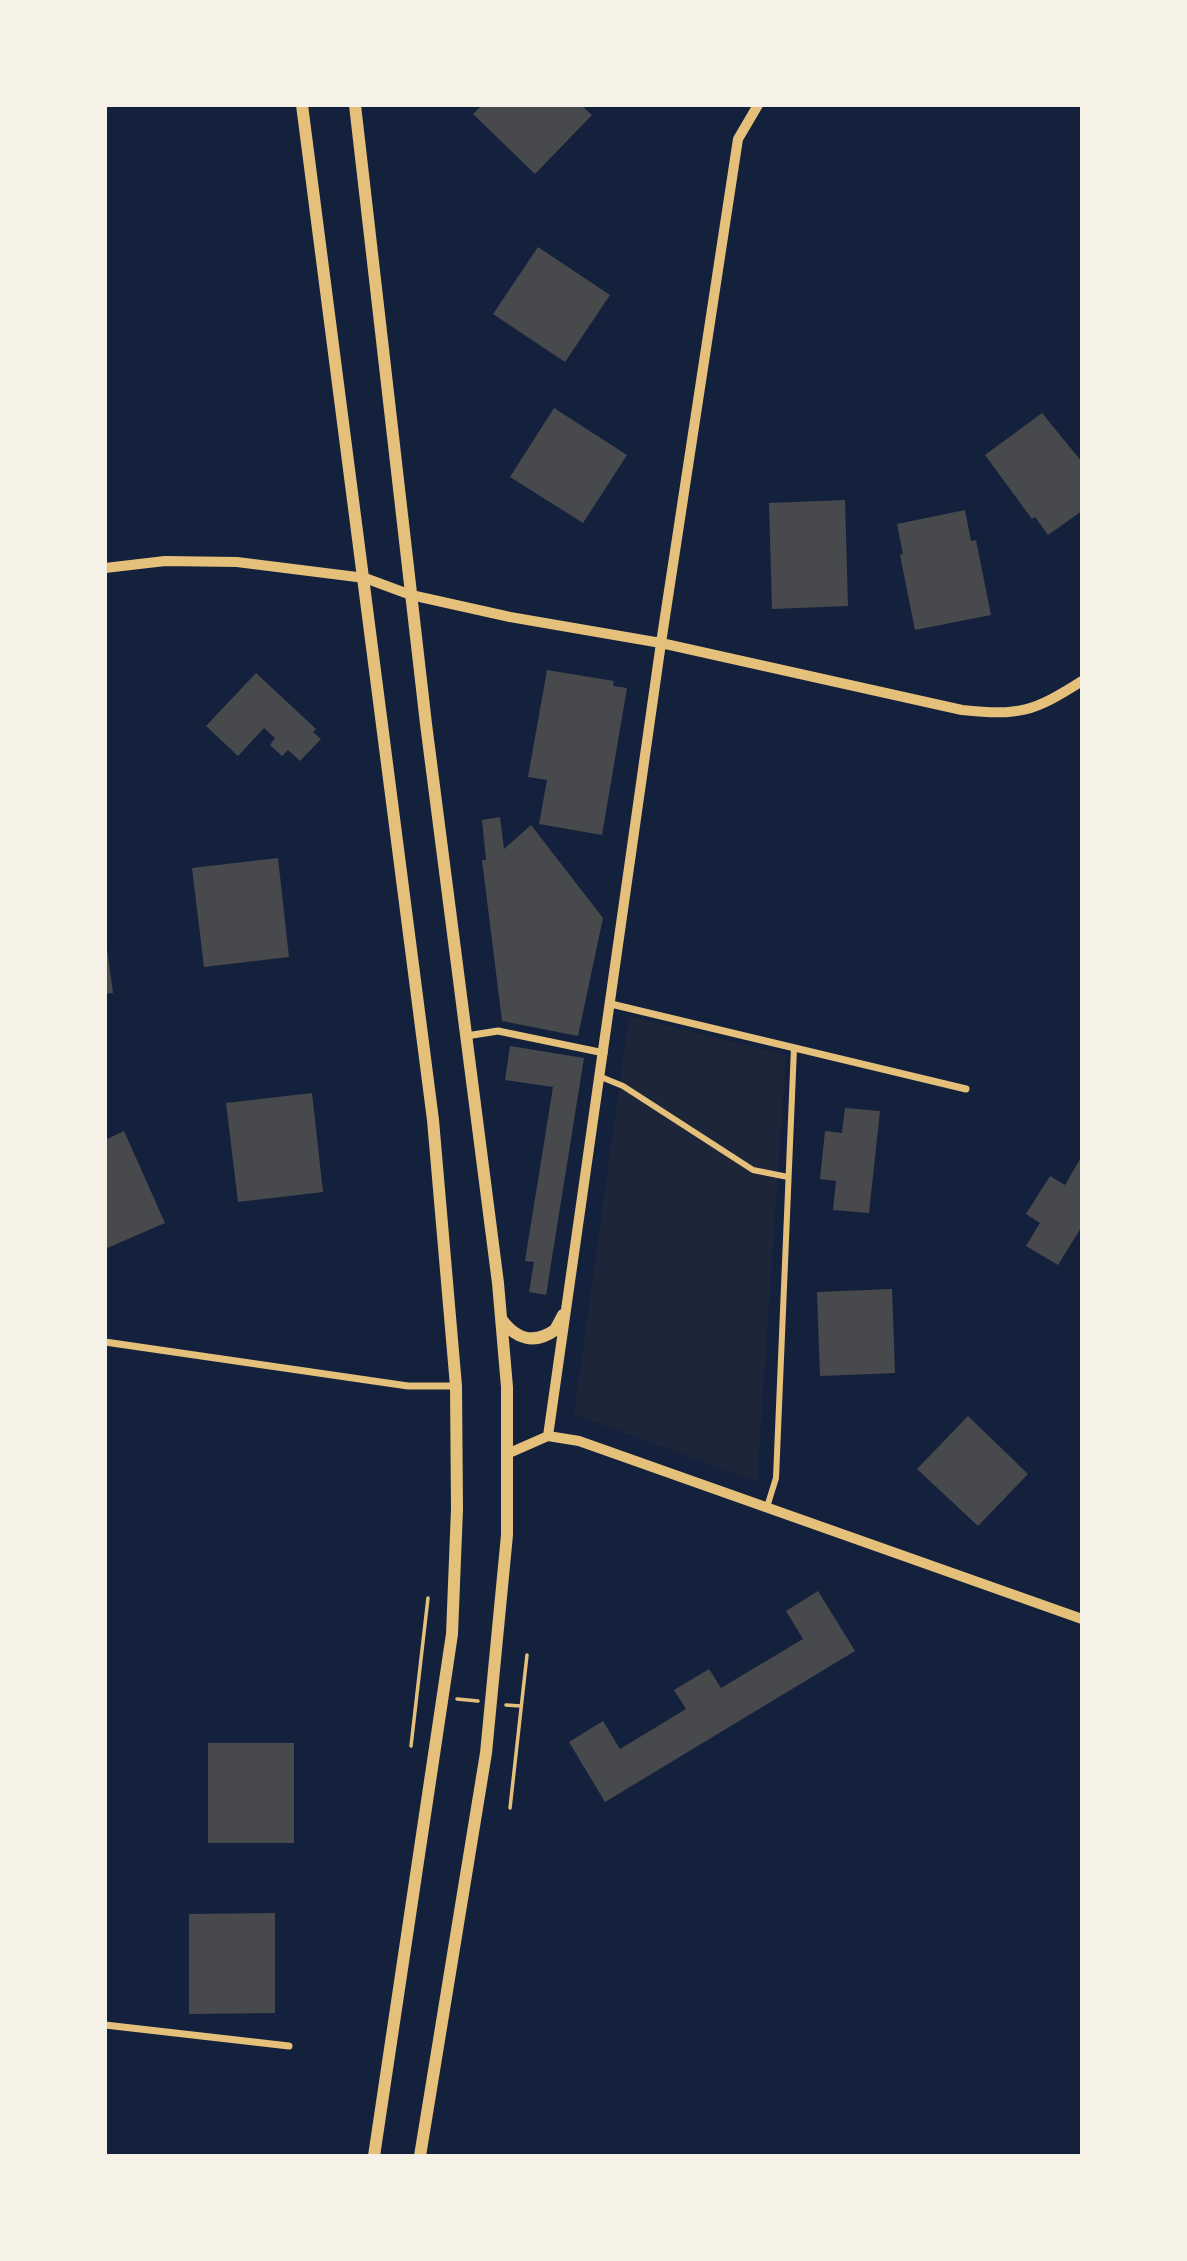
<!DOCTYPE html>
<html>
<head>
<meta charset="utf-8">
<style>
	body { margin:0 }
	#map { position:relative; width:1187px; height:2261px; overflow:hidden; background:#14213d; font-family:Jost,sans-serif }
	canvas { display:block }
	.frame { position:absolute; inset:0; border:107px solid #f6f1e7; pointer-events:none }
</style>
</head>
<body>
<div id="map">
<canvas width="1187" height="2261"></canvas>
<div class="frame"></div>
</div>
<script>
const context = document.querySelector('canvas').getContext('2d');
context.lineJoin = 'round';
function fillPath(path, color) { context.fillStyle = color; context.fill(path, 'evenodd'); }
function stroke(path, color, width, dash) { context.strokeStyle = color; context.lineWidth = width; context.lineCap = dash ? 'butt' : 'round'; context.setLineDash(dash || []); context.stroke(path); }
fillPath(new Path2D(`
	M629,1016l157,39 -29,427 -183,-68z`), '#1d2539');
fillPath(new Path2D(`
	M482,105h99l11,10 -57,59 -62,-60z
	M538,247l72,48 -45,67 -72,-48z
	M554,408l73,47 -44,68 -73,-46z
	M1042,413l40,49v49l-34,24 -13,-18 -3,2 -47,-64z
	M845,500l3,106 -76,3 -3,-106z
	M965,510l6,31 5,-1 15,75 -76,15 -15,-75 3,-1 -6,-30z
	M547,670l67,11 -1,5 14,2 -25,147 -63,-11 8,-44 -19,-3z
	M256,673l60,56 -3,3 8,7 -21,22 -12,-11 -6,6 -12,-11 5,-7 -11,-10 -26,28 -32,-30z
	M500,817l4,32 27,-24 72,93 -25,118 -76,-15 -20,-161h4l-4,-40z
	M278,858l11,99 -85,10 -12,-99z
	M105,934l8,59 -8,1z
	M510,1046l74,12 -38,237 -17,-3 5,-30 -9,-1 28,-174 -48,-7z
	M312,1093l11,99 -85,10 -12,-99z
	M845,1108l35,3 -11,102 -36,-3 3,-29 -16,-2 5,-48 17,2z
	M124,1131l41,92 -60,26v-109z
	M1080,1159l2,67 -24,39 -32,-19 14,-23 -14,-9 24,-38 15,9z
	M892,1289l3,84 -75,3 -3,-84z
	M968,1416l60,58 -50,52 -61,-57z
	M818,1591l37,60 -250,151 -36,-60 34,-21 17,28 66,-40 -12,-19 35,-21 12,19 82,-49 -17,-28z
	M208,1743h86v100h-86z
	M275,1913v100l-86,1v-100z`), '#48494c');
stroke(new Path2D(`
	M457,1699l21,2
	M506,1705l15,1
	M411,1746l17,-148
	M510,1808l17,-153`), '#e5c07b', 3.5);
stroke(new Path2D(`
	M601,1077l22,9 130,84 35,7
	M767,1507l9,-29 18,-430`), '#e5c07b', 6);
stroke(new Path2D(`
	M611,1004l355,85
	M466,1036l32,-5 106,22
	M105,1342l303,44h48
	M105,2025l184,21`), '#e5c07b', 7);
stroke(new Path2D(`
	M105,568l60,-7 72,1 128,16 46,17 99,22 151,26 301,67c58,6 71,2 120,-29
	M548,1436l113,-793 77,-504 20,-34
	M548,1436l31,5 503,178
	M507,1454l41,-18`), '#e5c07b', 10);
stroke(new Path2D(`
	M302,105l131,1015 23,266 1,123 -5,125 -78,522
	M355,105l71,619 72,559 9,104v148l-21,218 -66,403
	M502,1320c14,19 32,25 53,10l8,-15`), '#e5c07b', 12);
</script>
</body>
</html>
